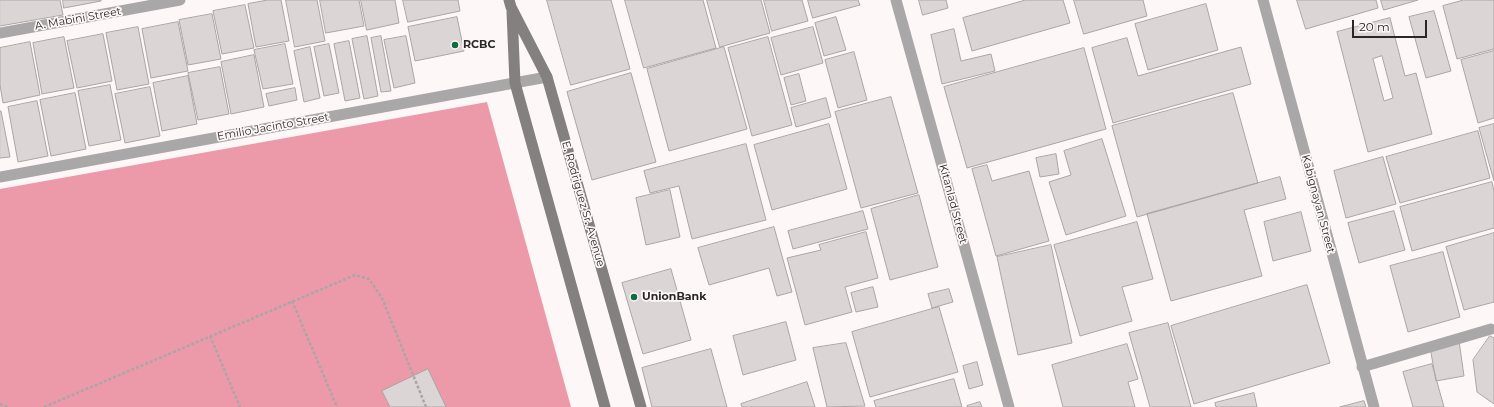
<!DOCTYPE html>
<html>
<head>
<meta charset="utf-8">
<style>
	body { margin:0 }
	#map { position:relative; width:1494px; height:407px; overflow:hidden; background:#fef7f8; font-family:Montserrat,sans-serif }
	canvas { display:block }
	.scale { position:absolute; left:1352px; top:20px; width:75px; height:18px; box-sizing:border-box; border:2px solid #2a2728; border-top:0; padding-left:5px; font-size:12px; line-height:14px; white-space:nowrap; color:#2a2728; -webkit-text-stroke:3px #fef7f8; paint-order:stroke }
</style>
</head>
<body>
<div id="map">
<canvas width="1494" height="407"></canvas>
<div class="scale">20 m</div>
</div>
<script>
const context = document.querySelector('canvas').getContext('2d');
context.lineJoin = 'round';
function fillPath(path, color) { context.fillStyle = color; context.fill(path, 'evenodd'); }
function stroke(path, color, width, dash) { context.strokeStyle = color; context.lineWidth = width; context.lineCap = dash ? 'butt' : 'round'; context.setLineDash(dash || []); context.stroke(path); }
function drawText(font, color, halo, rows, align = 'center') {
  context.font = font + ' Montserrat,sans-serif'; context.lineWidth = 3.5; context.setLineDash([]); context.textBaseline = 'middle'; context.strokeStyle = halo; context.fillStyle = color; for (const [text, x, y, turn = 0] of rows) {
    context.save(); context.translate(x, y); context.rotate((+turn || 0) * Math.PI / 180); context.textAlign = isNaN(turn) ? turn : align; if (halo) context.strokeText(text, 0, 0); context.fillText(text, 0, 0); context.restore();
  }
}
fillPath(new Path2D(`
	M487,102l84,305h-571v-218z`), '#ec9aaa');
const building = new Path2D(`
	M0,0h60l3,15 -63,11z
	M63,0h38v1l-37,7z
	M268,0h13l8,41 -33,6 -8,-43z
	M286,0h31l8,41 -30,6z
	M320,0h39l5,26 -38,7z
	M361,0h34l4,23 -32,7z
	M403,0h55l2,11 -52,11z
	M547,0h64l19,69 -59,16z
	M625,0h78l13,48 -72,20z
	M707,0h54l9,33 -50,14z
	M764,0h38l6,21 -36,10z
	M808,0h50l2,5 -47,13z
	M919,0h27l2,8 -25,7z
	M1026,0h37l7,23 -98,28 -9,-33z
	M1074,0h69l4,16 -63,18z
	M1297,0h79l2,8 -72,21z
	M1381,0h37l-34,10z
	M1464,0h30v49l-37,10 -14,-53z
	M1206,4l12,46 -70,20 -13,-46z
	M245,5l9,43 -32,6 -9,-43z
	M1434,11l17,60 -25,7 -17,-61z
	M212,14l9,45 -33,6 -9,-45z
	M457,17l7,34 -49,10 -7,-34z
	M836,17l10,33 -22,6 -9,-33z
	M1390,18l15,58 11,-3 16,61 -64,18 -31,-120zM1382,56l11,42 -9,3 -11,-42z
	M178,22l10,49 -37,7 -9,-49z
	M138,27l11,57 -32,6 -11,-57z
	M813,27l10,36 -42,12 -10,-37z
	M954,29l7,32 30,-7 4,17 -53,13 -11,-49z
	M103,34l9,47 -35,7 -10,-47z
	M367,36l11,60 -14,3 -12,-60z
	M381,36l10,55 -10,1 -10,-54z
	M406,36l9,47 -21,5 -10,-48z
	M64,37l10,51 -32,6 -9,-51z
	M768,37l24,88 -40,11 -24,-88z
	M1127,38l11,38 103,-29 10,37 -138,39 -21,-75z
	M349,41l11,57 -15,3 -11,-57z
	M30,42l10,53 -37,8 -3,-18v-37z
	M285,44l8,40 -30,5 -9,-39z
	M329,44l10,49 -15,3 -10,-49z
	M310,47l10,51 -16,4 -10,-51z
	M724,47l23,82 -78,22 -22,-82z
	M1084,48l22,81 -139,39 -23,-81z
	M1494,51v67l-16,5 -17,-63z
	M854,52l13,48 -29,8 -13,-48z
	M254,55l10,52 -33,7 -10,-52z
	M220,67l9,47 -31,6 -10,-47z
	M631,73l25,89 -64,18 -25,-88z
	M799,74l7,27 -15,4 -7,-27z
	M188,76l9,48 -35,7 -9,-48z
	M110,85l11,55 -32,6 -11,-55z
	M150,87l10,49 -35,7 -10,-49z
	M295,88l2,12 -28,6 -3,-12z
	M75,93l11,56 -35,7 -11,-56z
	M1233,93l25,90 -121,34 -25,-91z
	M891,97l27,96 -57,15 -26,-96z
	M826,98l5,19 -35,10 -5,-19z
	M37,101l11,55 -30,6 -10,-55z
	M0,111h1l9,46 -10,1z
	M829,124l18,65 -75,21 -18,-65z
	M1494,124v57l-15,-53z
	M1478,131l12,47 -90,25 -14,-46z
	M1102,139l24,77 -60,19 -17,-53 22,-7 -7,-24z
	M746,144l20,76 -74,19 -13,-53 -29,7 -6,-22z
	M1056,154l3,20 -19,3 -4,-19z
	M1383,157l13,47 -50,14 -12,-47z
	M987,165l5,16 37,-10 20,70 -53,15 -24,-87z
	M1280,177l6,22 -42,11 18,66 -91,25 -24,-87z
	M1492,182l2,9v37l-82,23 -12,-44z
	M670,190l10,47 -34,8 -10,-47z
	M919,195l19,72 -48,13 -19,-71z
	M863,211l5,18 -75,20 -5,-18z
	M1394,211l11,39 -46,13 -11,-40z
	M1301,212l10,39 -38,10 -9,-39z
	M1137,222l16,57 -31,8 10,34 -52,15 -26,-91z
	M774,227l18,65 -15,4 -8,-28 -60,17 -11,-37z
	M866,232l12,46 -33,9 7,25 -47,13 -18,-67 34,-8 -2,-5z
	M1494,233v69l-30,8 -18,-63z
	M1051,245l21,98 -54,12 -21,-98z
	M1443,252l17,65 -52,15 -18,-66z
	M671,269l20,71 -48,14 -21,-71z
	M1307,285l23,78 -136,41 -23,-78z
	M873,287l5,20 -22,5 -5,-19z
	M949,289l4,13 -21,6 -4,-14z
	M939,307l19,65 -88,25 -18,-65z
	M786,322l10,38 -53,15 -10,-39z
	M1168,323l23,84h-41l-21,-74z
	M1490,336l4,2v66l-17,-12 -4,-32z
	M1459,341l5,35 -28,5 -6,-34z
	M846,343l19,63 -38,1 -14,-59z
	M1127,344l11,35 -10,3 7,25h-72l-11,-42z
	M711,349l16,58h-75l-10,-39z
	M977,362l6,23 -14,4 -6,-23z
	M1432,364l12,43h-31l-10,-35z
	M428,369l18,38h-56l-8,-16z
	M954,379l8,28h-86l-2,-6z
	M807,382l8,25h-73l-1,-3z
	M1254,393l3,14h-41l-1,-4z
	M1364,401l2,6h-26z
	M980,402l2,5h-15v-1z`);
fillPath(building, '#dbd5d6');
stroke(building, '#aba5a6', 1);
stroke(new Path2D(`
	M292,301l45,106
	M210,336l30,71
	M0,404l8,3
	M44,407l311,-132 14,4 13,19 44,109`), '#aba5a6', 2.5, [3, 2]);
stroke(new Path2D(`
	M896,0l113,407
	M1263,0l111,407
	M0,33l180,-33
	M0,177l547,-100
	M1362,367l129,-38`), '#aaa7a8', 11);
stroke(new Path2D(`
	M509,0l2,7 36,70 94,330
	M512,12l3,71 90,324`), '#848080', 11);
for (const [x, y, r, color] of [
	[455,45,4,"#0e6c41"],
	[634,297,4,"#0e6c41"]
]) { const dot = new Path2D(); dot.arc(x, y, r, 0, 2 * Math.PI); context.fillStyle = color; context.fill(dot); stroke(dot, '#fef7f8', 1.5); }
drawText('11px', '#2a2728', '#fef7f8', [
	["A. Mabini Street",78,19,-10],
	["Emilio Jacinto Street",273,127,-10],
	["E. Rodriguez Sr. Avenue",583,204,74],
	["Kitanlad Street",953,204,75],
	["Kabignayan Street",1318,204,75]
]);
drawText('bold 11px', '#2a2728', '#fef7f8', [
	["RCBC",463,45],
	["UnionBank",642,297]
], 'left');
</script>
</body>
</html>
